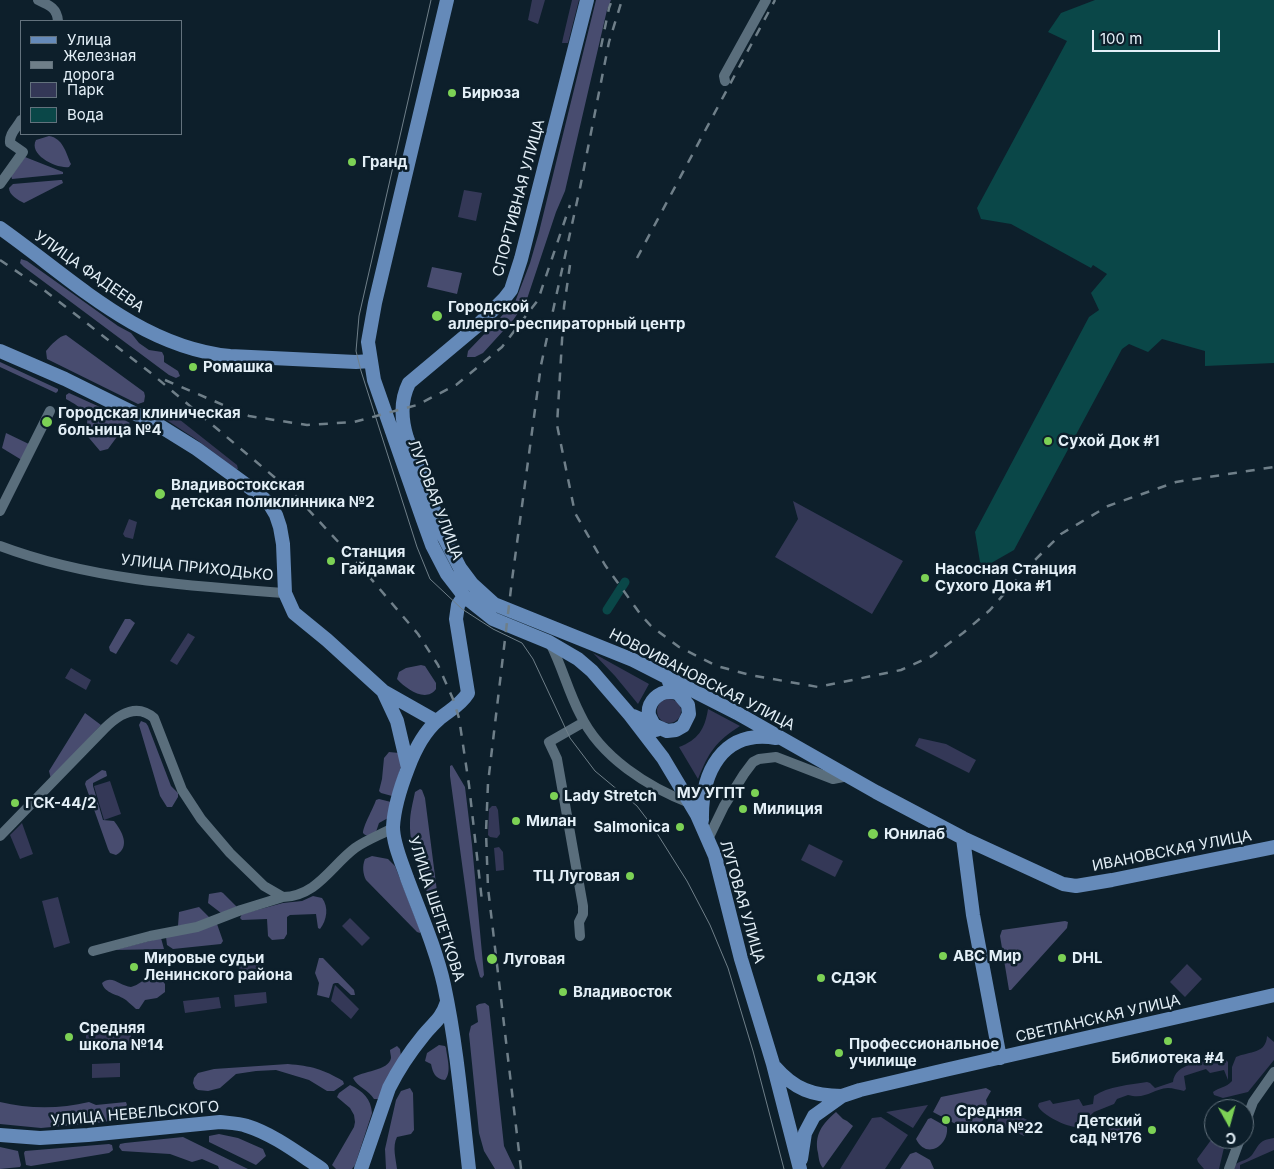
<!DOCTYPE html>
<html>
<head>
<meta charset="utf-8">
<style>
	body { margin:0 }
	#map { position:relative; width:1274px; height:1169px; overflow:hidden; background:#0d1f2b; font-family:Inter,sans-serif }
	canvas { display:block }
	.legend { position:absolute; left:20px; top:20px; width:162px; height:115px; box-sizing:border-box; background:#0d1f2b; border:1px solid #63727d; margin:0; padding:6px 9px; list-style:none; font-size:15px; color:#e3eff7 }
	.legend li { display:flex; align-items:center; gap:10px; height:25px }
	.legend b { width:25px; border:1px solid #63727d }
	.north { position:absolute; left:1204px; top:1099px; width:50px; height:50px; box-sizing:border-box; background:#0d1f2b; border:1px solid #63727d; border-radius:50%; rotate:173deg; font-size:14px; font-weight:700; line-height:20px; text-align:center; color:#e3eff7 }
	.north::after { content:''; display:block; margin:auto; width:18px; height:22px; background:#7cd155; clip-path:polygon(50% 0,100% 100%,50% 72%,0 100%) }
	.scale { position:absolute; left:1092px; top:30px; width:128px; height:22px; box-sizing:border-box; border:2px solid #e3eff7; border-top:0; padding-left:6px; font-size:15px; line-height:18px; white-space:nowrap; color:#e3eff7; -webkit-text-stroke:4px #0d1f2b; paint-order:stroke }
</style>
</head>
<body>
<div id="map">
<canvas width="1274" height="1169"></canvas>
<ul class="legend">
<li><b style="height:6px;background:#658ab9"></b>Улица</li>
<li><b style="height:6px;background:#6f7f89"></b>Железная дорога</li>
<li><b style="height:14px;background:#343857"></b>Парк</li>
<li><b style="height:14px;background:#0a4748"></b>Вода</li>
</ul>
<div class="north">С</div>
<div class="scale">100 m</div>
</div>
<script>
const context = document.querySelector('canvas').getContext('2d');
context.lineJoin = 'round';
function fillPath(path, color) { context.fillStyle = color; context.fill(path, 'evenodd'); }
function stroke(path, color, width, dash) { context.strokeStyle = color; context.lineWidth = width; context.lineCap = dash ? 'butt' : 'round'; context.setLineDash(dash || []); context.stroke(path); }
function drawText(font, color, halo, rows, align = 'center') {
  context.font = font + ' Inter,sans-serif'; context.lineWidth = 5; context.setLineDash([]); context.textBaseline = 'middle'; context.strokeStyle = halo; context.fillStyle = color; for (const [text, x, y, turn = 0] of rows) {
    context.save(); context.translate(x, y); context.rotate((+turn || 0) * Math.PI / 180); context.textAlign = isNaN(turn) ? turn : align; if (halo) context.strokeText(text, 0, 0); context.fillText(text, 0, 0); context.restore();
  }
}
fillPath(new Path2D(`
	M532,0h13l-7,24 -10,-4z
	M572,0h7l-11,43h-6l1,-5z
	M464,190l18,3 -6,28 -18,-4z
	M160,408h5l72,57 1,4h-2l-39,-29 -38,-25 -2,-3z
	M793,501l110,60 -31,53 -97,-57 23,-38z
	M129,519l8,3 -4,17 -8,-2 -2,-3z
	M188,633l7,4 -18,28 -7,-4z
	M593,653l56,31 -11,20 -23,-28z
	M71,668l20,12 -5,10 -21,-12z
	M657 711a12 12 0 1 1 24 0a12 12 0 1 1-24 0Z
	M708,709l32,17c-25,16 -31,26 -42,53l-19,-32c19,-7 26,-18 29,-38z
	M919,738l27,6 30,16 -7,13 -54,-27z
	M110,781l11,33 -17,6 -10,-34z
	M492,806h4l2,4 2,24 -3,4 -7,-1 -2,-2 1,-26z
	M22,823l11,31 -13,5 -10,-24z
	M809,844l34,17 -8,16 -34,-17z
	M499,847l4,5 1,18 -8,1 -2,-23z
	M58,897l12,46 -16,5 -12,-47z
	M350,918l20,20 -8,8 -20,-20z
	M261,953l2,24 -23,2 -2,-24z
	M1187,964l15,15 -17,18 -15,-15z
	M335,985l24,24 -8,10 -20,-18z
	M266,992l1,11 -32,4 -1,-12z
	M219,997l2,11 -36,5 -2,-12z
	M86,1026h45v22l-45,-1z
	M1267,1036l7,6v18l-26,32 -25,6 -9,-3 -1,-3c6,-5 13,-4 19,-11v-14l4,-10c14,-6 30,-3 31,-21z
	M1217,1059h8l3,3v18l-4,-10 -14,3 -4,-4 -22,7 2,13 -2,2c-5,-1 -11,-3 -16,-3 -16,1 -22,12 -40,7l-11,4 -3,5 -20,8 -16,15c-10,1 -36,-12 -40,-21l1,-3 11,-3 3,4 26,-5 4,7 10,-2 1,-8c14,-10 36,-11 53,-14l3,1 5,5 18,-6c2,-19 29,-20 44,-23z
	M120,1063v14l-28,1v-14z
	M928,1105l-15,23 -27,-16z
	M1004,1108l27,14 -7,14 -28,-13z
	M881,1117l27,18 -23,34h-45l32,-51z
	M1119,1117l13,11 -10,13 -14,-11z
	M1214,1136v3h12l-7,30h-15l-6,-7 -1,-3z
	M1274,1138v12l-34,15v4h-8c4,-9 14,-7 20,-14 7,-10 7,-15 22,-17z`), '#343857');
fillPath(new Path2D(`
	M596,0h15l-4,10 -42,181 -9,21 -29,87 -13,20 -31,34 -8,4h-8l1,-6 47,-49 15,-39 9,-31z
	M49,136c14,2 17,17 22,28l-2,3c-12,2 -41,-12 -33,-27z
	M25,157l38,15v2l-51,5 -1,-3z
	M60,180h2l1,3 -39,20c-6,-3 -15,-8 -15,-15l4,-4z
	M21,259l6,2 91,65 13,7 8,10 10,7 13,2 2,4v6l14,9 2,5 -4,2 -7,-3 -145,-108 -4,-4z
	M432,267l30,6 -5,21 -30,-7z
	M66,335l78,57 1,4 -1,6 -6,2 -91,-45 -1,-8c5,-6 13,-15 20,-16z
	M0,362l58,27v2l-2,2 -56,-26z
	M69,393l33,15 28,15 -8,7 -14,19 -8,2 -16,-19c1,-3 2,-5 3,-8 3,-12 -12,-20 -21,-25v-4z
	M6,433l27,13 -8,16 -23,-14z
	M125,619h5l5,4 -19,31 -6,-3 -1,-4z
	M421,665l4,1 11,17v6c-10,14 -30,0 -39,-10l2,-7 7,-4z
	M85,713l16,12 -50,54 -2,-8z
	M141,721l5,2 2,3 23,60 7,7v4l-6,10h-5l-7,-11 -21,-71z
	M389,752l10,1 3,10 -10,33 -11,-3 -2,-2 3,-12 2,-21z
	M452,765l13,22 7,58 12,130 -2,3 -2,-1 -5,-18 -25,-183v-10z
	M102,770l4,1 1,5 -14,7v3l10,34 11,1c8,10 17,26 2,34l-6,-2 -2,-4 -23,-65 1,-3z
	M420,789l2,1 3,8 14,109 -2,4 -2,-1c-11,-24 -26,-60 -25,-87 0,-10 3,-21 5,-31z
	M379,799l12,3 -3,16 -9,5 -3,9c-4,3 -9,6 -13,1 0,-7 10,-24 13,-33z
	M372,856l16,3 7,7 25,64v3l-3,-1 -51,-52c-3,-6 -4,-14 -1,-21z
	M221,892l2,1 14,14 -16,6 -13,-10 1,-9z
	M313,896l9,2c7,9 5,22 -2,31l-2,-1 -2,-14 -26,1 -3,2v17l-3,5 -12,1 -4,-4 -1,-17 -25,1 -2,-2 2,-4 41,-11 19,-2z
	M199,907l11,11 -14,6 -18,2 1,-14z
	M1065,921l3,1 -1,6 -56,62h-2l-9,-54 2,-6z
	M217,924l6,17 -2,3 -48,5 -6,-4 -1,-8z
	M161,938l3,11 -50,1z
	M319,958h4l31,32 1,5h-4l-13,-12h-3l-2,1 -4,14 -12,-3 2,-12 -4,-10z
	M152,977l9,2 4,5v8l-8,6 -12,2 -6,9h-3c-3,-3 -7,-6 -10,-9 -8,-6 -21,-6 -24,-17 10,-9 18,3 29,4 8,-2 12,-8 21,-10z
	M485,1003l4,3 15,140 11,23h-20l-11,-18 -5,-18 -10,-99 2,-8 7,-4 -2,-16 3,-2z
	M439,1045l6,1 1,2c1,10 6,24 -1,32 -10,-1 -12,-7 -14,-16l-6,-3 2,-8z
	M397,1046l3,3 1,7 -23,43h-4c-5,-9 -17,-12 -21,-21 8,-7 36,-7 38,-20 0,-3 -1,-5 -1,-8z
	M288,1064c23,2 35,5 55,17l1,3 -10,7h-7l-18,-11 -33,-10 -20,1 -20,3 -16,14 -12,3 -10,-1 -3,-2 -2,-5 1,-5 4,-5 16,-4z
	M350,1085c13,6 21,14 22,28l-17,52 -3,4h-16l-4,-4 22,-38 1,-5 -1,-7 -4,-7 -13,-11 2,-4z
	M410,1088l3,5 1,37 -3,4 -14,3c-5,10 -1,22 0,32h-11l-1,-20 11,-49 5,-9z
	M986,1088l5,3 -5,9 3,12c-6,8 -11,17 -22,18l-34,-18 8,-15z
	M0,1102c29,7 60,7 89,0l7,3 30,-3 1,3 -14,14 -8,3 -64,6 -41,-4z
	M836,1112l7,7 4,2 6,5 -30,42c-4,-5 -4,-9 -5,-15 -4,-18 4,-29 18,-41z
	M931,1118l16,9c2,19 -21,33 -31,12l12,-20z
	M219,1134l19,4 25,11 3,7 -10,9 -47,-23v-6z
	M183,1137l2,1 63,31h-29l-1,-3 -16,-7 -10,3 -22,-8 -48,-3 -3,-4 1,-3 5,-1z
	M109,1144l3,1 1,5 -4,3 -78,13 -5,-1 -2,-12 1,-2z
	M0,1147l18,4 3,14 -1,2 -20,2z
	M916,1152l14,8 4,9h-34l10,-15z`), '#484c6f');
fillPath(new Path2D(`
	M1095,0h179v363l-69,3v-15l-43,-12 -14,13 -19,-8 -7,5 -108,201 -28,16 -6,-4 -5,-30 114,-215 10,-7 -8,-17 16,-19 -14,-9 -2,3 -80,-44 -30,-5 -4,-11 90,-167 -19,-9 13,-19z`), '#0a4748');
stroke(new Path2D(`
	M607,610l18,-28`), '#0a4748', 9);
stroke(new Path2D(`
	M38,0c11,5 19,8 20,21
	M725,81l-1,-5 42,-76
	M0,184l23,-32 -13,-9c-1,-10 7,-15 11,-23
	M0,511l50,-100
	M0,546c90,34 189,40 285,47
	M550,643c12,23 18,48 30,71 20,43 69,74 112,90
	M0,836l105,-108c14,-14 32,-25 49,-10l28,72 19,29 29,34 34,33 19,11c34,-1 48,-31 72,-49 11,-8 25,-13 38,-20
	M708,839l16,-33 20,-32 9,-12 6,-3 17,-2 57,22 15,-3
	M580,936l-1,-14 4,-8v-8l-26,-147 -8,-17 35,-20
	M93,951l57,-15 47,-9 44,-17 42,-13
	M1244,1126l9,-24 21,-30
	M1229,1169l11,-30`), '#5a6e7c', 10);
stroke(new Path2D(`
	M447,0l-72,303 -7,39 6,38 49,140 9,25 15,29 17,22 29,23 56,23 29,17 14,12 38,44 33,43 34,57 18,41 26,103 32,105 27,105
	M587,0l-66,259 -10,31 -7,9 -27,27 -68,57c-9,18 -8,36 -2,55l37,99 16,31 12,16 22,20 139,56 104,53 139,79 87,46 100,46 13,2 36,-6 162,-33
	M0,228c71,50 139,119 230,128l126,6 14,-1
	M0,351l65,28 95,47 37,23 63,46 10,10 6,10 4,12 3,17 2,49 9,20 33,27 56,51 53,30
	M464,596l-6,9 -2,14 12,74c-8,13 -20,18 -30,27 -14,12 -24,32 -30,48 -7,18 -14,40 -15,59 0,17 9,36 14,51 13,35 29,71 37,107 13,61 18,123 25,184
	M383,691l14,30 11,47
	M633,716l34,15 9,-1 7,-4 6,-12 -1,-9 -19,-23
	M656,730c-1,-5 -5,-9 -7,-15 -2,-13 10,-24 22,-23 4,0 8,2 12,3
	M702,820c-1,-47 20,-91 74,-82
	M963,838l10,77 27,143
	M775,1067c19,22 38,29 67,29
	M0,1135l40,3 48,-3 132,-13c9,1 18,1 27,4 26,8 52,28 75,43
	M801,1159l4,-26 9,-17 28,-20 18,-6 85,-20 329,-75
	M361,1169l28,-81c9,-18 21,-36 34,-52 11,-14 18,-16 24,-34`), '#658ab9', 14);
stroke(new Path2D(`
	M431,0l-72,316 -3,35 5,20 56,176 13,32 32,30 31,20 29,14 11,16 37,79 25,33 42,35 16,21 34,54 23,44 18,43 25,83 31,118`), '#6f7f89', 1);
stroke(new Path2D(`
	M601,47l8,-39 3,-8
	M637,258l138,-258
	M0,260l44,30 108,84 140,118 63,68 63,74 20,31 15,34 6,19 10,67 13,116
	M570,265l-6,42 -7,118 18,88 30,52 36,50 10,11 28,21 38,19 33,9 68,12 83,-17 31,-14 31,-23 27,-23 34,-39 37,-37 47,-28 68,-24 98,-15
	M165,380l84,36 58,9 47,-3 63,-17 39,-20 46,-38 36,-47 32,-95
	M521,1169l-33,-281 -2,-56 2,-49 24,-203 29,-215 39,-177 29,-146 13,-42`), '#6f7f89', 2.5, [9, 9]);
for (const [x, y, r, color] of [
	[452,93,5,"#7cd155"],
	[352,162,5,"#7cd155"],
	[437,316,6,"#7cd155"],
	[193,367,5,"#7cd155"],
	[47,422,6,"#7cd155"],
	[1048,441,5,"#7cd155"],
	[160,494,6,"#7cd155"],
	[331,561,5,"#7cd155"],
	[925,578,5,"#7cd155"],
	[755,793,5,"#7cd155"],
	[554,796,5,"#7cd155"],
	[15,803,5,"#7cd155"],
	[743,809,5,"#7cd155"],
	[516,821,5,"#7cd155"],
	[680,827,5,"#7cd155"],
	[873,834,6,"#7cd155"],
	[630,876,5,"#7cd155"],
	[943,956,5,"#7cd155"],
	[1062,958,5,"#7cd155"],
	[492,959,6,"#7cd155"],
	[134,967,5,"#7cd155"],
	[821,978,5,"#7cd155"],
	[563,992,5,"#7cd155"],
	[69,1037,5,"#7cd155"],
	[1168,1041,5,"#7cd155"],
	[839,1053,5,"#7cd155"],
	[946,1120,5,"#7cd155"],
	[1152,1130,5,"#7cd155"]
]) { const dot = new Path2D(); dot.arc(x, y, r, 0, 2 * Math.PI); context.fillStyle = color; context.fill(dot); stroke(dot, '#0d1f2b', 2); }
drawText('bold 15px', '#e3eff7', '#0d1f2b', [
	["Бирюза",462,93],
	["Гранд",362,162],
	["Городской",448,307],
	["аллерго-респираторный центр",448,324],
	["Ромашка",203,367],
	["Городская клиническая",58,413],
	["больница №4",58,430],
	["Сухой Док #1",1058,441],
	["Владивостокская",171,485],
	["детская поликлинника №2",171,502],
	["Станция",341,552],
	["Гайдамак",341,569],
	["Насосная Станция",935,569],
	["Сухого Дока #1",935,586],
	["МУ УГПТ",745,793,"right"],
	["Lady Stretch",564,796],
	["ГСК-44/2",25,803],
	["Милиция",753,809],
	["Милан",526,821],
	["Salmonica",670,827,"right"],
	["Юнилаб",884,834],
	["ТЦ Луговая",620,876,"right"],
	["ABC Мир",953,956],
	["Мировые судьи",144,958],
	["Ленинского района",144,975],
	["DHL",1072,958],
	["Луговая",503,959],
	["СДЭК",831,978],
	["Владивосток",573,992],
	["Средняя",79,1028],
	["школа №14",79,1045],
	["Профессиональное",849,1044],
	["училище",849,1061],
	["Библиотека #4",1168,1058,"center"],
	["Средняя",956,1111],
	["школа №22",956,1128],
	["Детский",1142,1121,"right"],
	["сад №176",1142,1138,"right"]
], 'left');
drawText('15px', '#e3eff7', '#0d1f2b', [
	["СПОРТИВНАЯ УЛИЦА",519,198,-75],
	["УЛИЦА ФАДЕЕВА",89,272,35],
	["ЛУГОВАЯ УЛИЦА",435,500,69],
	["УЛИЦА ПРИХОДЬКО",197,568,6],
	["НОВОИВАНОВСКАЯ УЛИЦА",702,680,27],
	["ИВАНОВСКАЯ УЛИЦА",1172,851,-11],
	["ЛУГОВАЯ УЛИЦА",742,902,74],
	["УЛИЦА ШЕПЕТКОВА",436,909,72],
	["СВЕТЛАНСКАЯ УЛИЦА",1098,1019,-13],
	["УЛИЦА НЕВЕЛЬСКОГО",135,1114,-5]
]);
</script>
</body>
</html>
